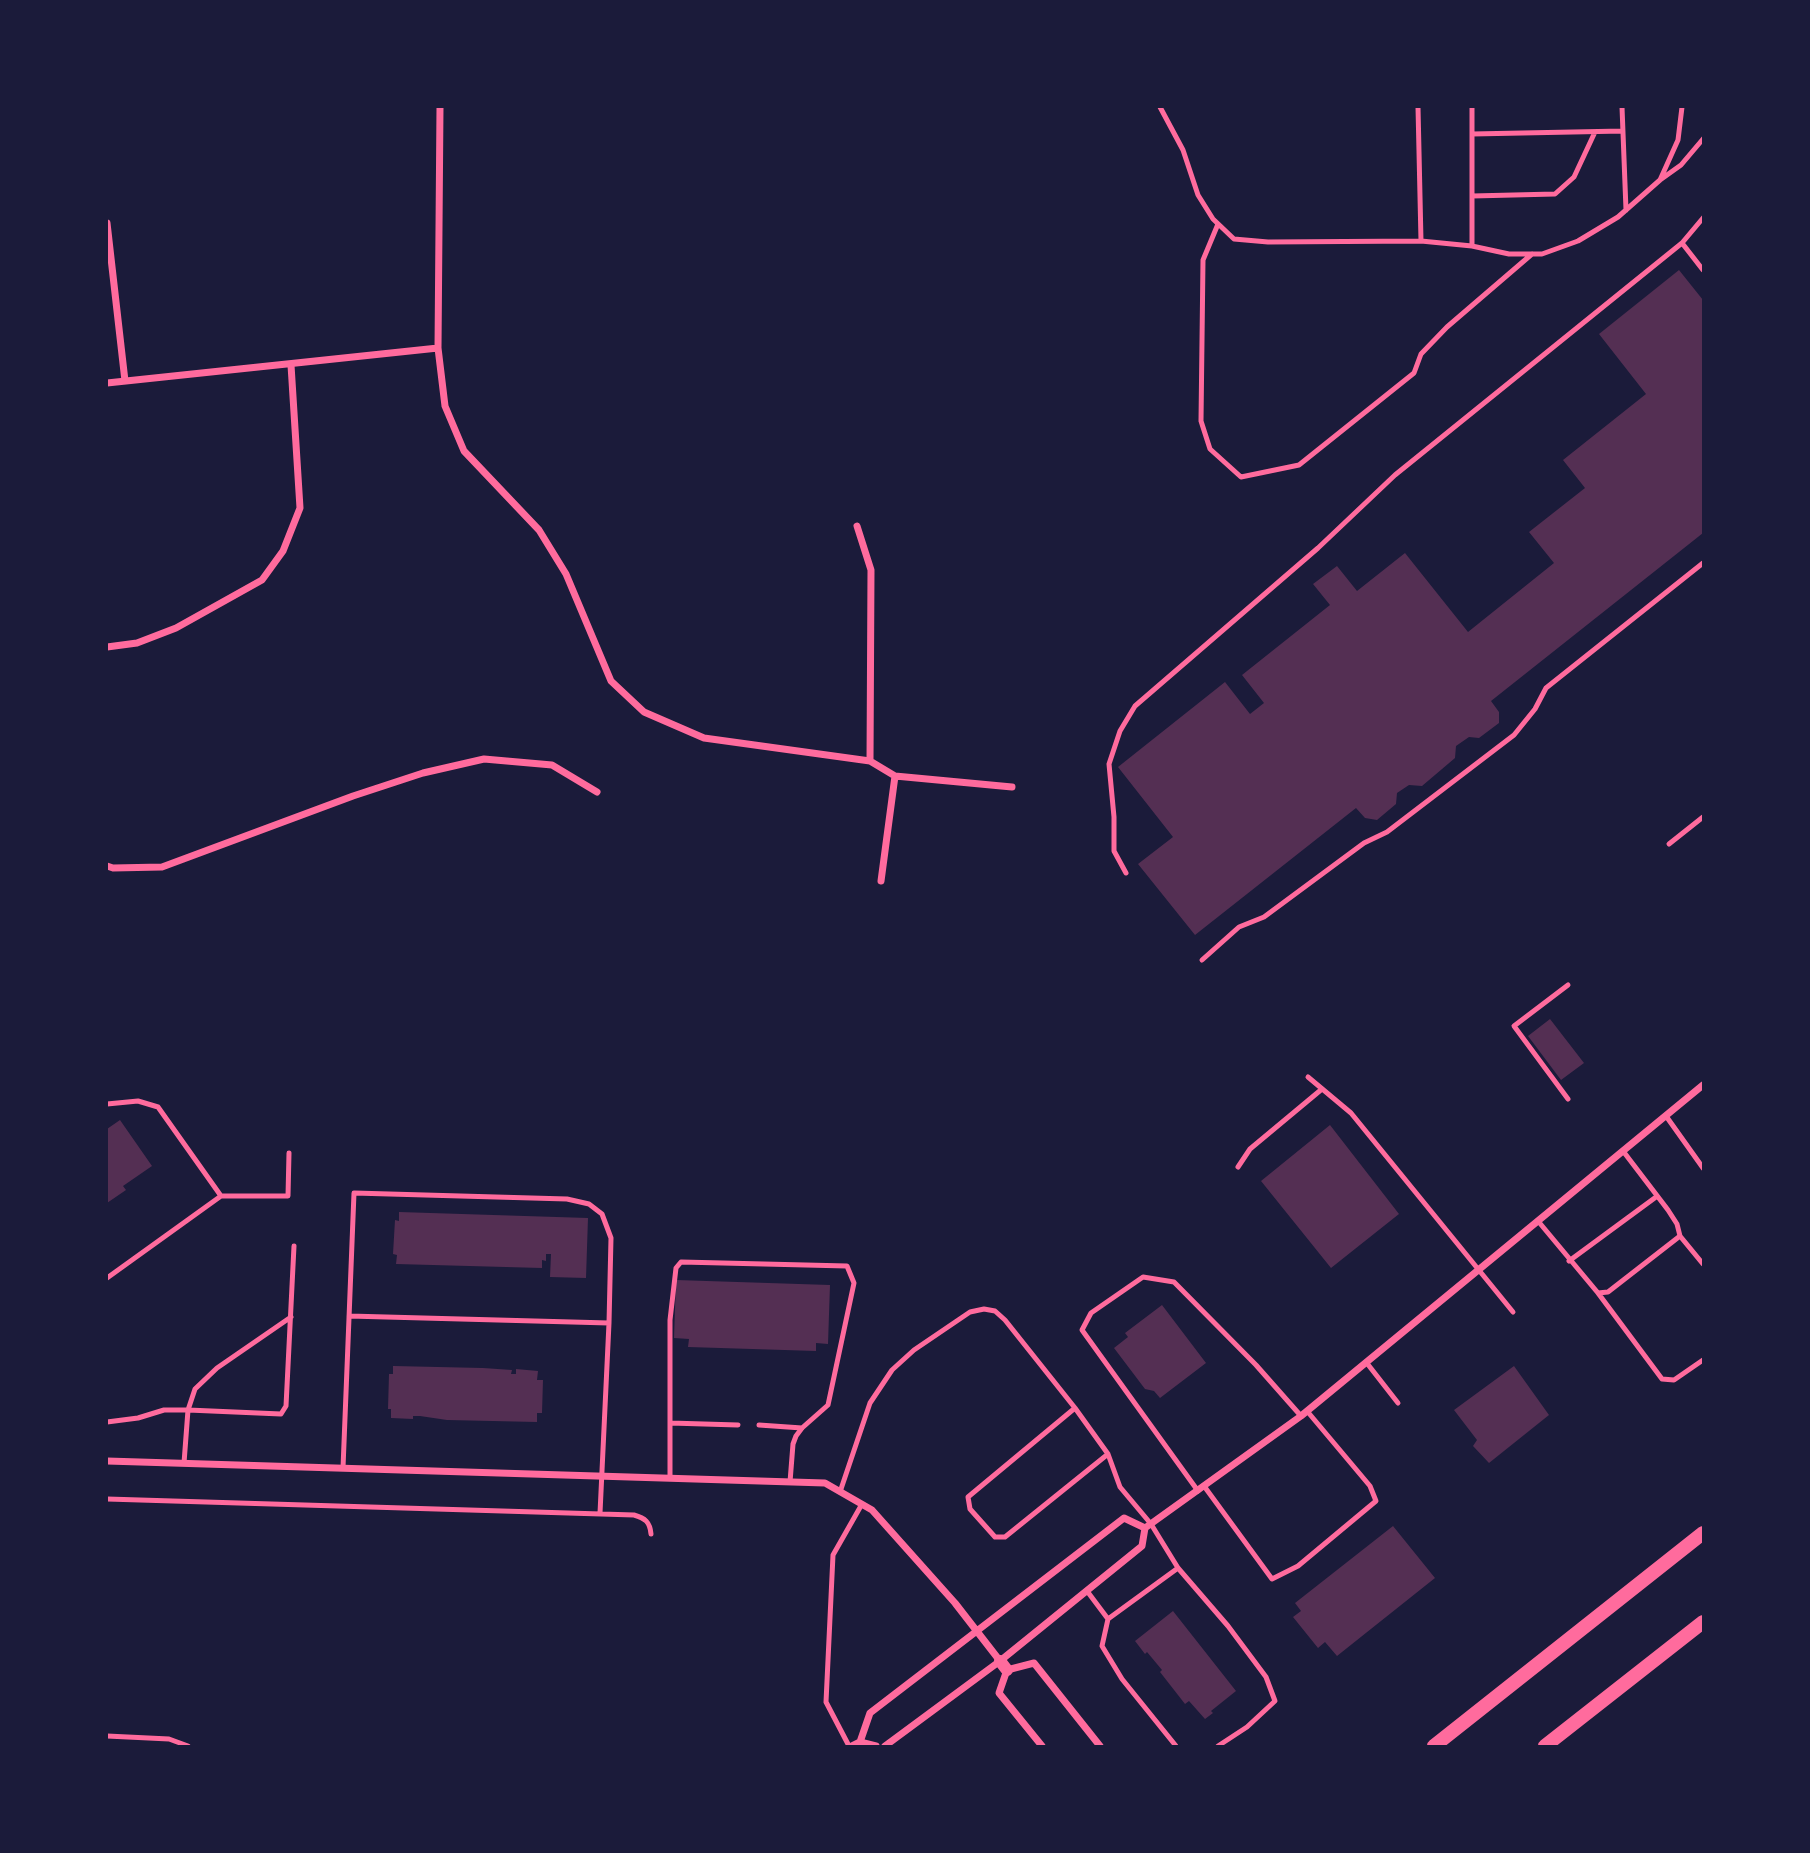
<!DOCTYPE html>
<html>
<head>
<meta charset="utf-8">
<style>
	body { margin:0 }
	#map { position:relative; width:1810px; height:1853px; overflow:hidden; background:#1b1b3a; font-family:"Fira Sans Condensed",sans-serif }
	canvas { display:block }
	.frame { position:absolute; inset:0; border:108px solid #1b1b3a; pointer-events:none }
</style>
</head>
<body>
<div id="map">
<canvas width="1810" height="1853"></canvas>
<div class="frame"></div>
</div>
<script>
const context = document.querySelector('canvas').getContext('2d');
context.lineJoin = 'round';
function fillPath(path, color) { context.fillStyle = color; context.fill(path, 'evenodd'); }
function stroke(path, color, width, dash) { context.strokeStyle = color; context.lineWidth = width; context.lineCap = dash ? 'butt' : 'round'; context.setLineDash(dash || []); context.stroke(path); }
fillPath(new Path2D(`
	M1679,270l24,30v233l-212,168 8,11v11l-20,15 -10,-1 -13,9 -1,12 -33,28 -13,-1 -12,8 -1,11 -19,16 -12,-2 -9,-10 -161,127 -57,-71 35,-27 -55,-70 107,-85 25,32 14,-11 -22,-28 88,-70 -17,-21 24,-18 20,25 48,-38 63,79 86,-69 -25,-31 56,-44 -22,-28 83,-66 -47,-60z
	M1550,1019l34,44 -23,17 -33,-44z
	M120,1120l32,46 -29,20 3,4 -19,13v-74z
	M1330,1125l69,89 -68,54 -70,-87z
	M399,1212l189,6 -2,60 -36,-1 1,-23h-5v7l-4,-1v8l-146,-4 1,-9 -4,-1 2,-34 4,1z
	M676,1280l154,5 -2,59 -12,-1v8l-128,-4 1,-8 -15,-1z
	M1162,1305l44,58 -46,35 -6,-7 -9,-2 -31,-41 14,-11 -3,-4z
	M393,1366l90,2 29,2 -1,4h5v-5l22,2 -1,9h6l-1,33h-5v9l-90,-2 -27,-4h-7v3l-22,-1v-9h-3l1,-35h4z
	M1514,1366l35,49 -60,48 -16,-17 4,-6 -23,-30z
	M1393,1526l42,52 -98,78 -12,-14 -7,6 -25,-31 8,-6 -6,-8z
	M1173,1611l63,80 -25,20 2,2 -8,6 -16,-18 -4,3 -25,-32 2,-2 -15,-18 -2,2 -10,-13z`), '#542f53');
stroke(new Path2D(`
	M1160,107l23,43 15,45 15,24 21,20 34,3 153,-1 51,5 37,8h33l36,-13 40,-24 42,-37 18,-40 4,-33
	M1418,107l3,134
	M1472,107v139
	M1622,107l4,103
	M1472,134l151,-3
	M1660,180l21,-15 22,-26
	M1472,196l83,-2 19,-17 21,-45
	M1703,218l-21,25 21,27
	M1218,224l-15,36 -2,161 9,28 31,28 58,-12 115,-92 7,-19 26,-27 85,-73
	M1669,844l34,-27
	M1126,873l-12,-22v-34l-5,-53 11,-33 15,-25 183,-158 77,-73 287,-232
	M1202,960l37,-33 25,-10 100,-74 23,-11 127,-97 21,-26 11,-21 157,-125
	M1568,985l-54,41 54,73
	M1308,1077l43,36 162,199
	M107,1104l31,-3 20,6 63,89 -114,82
	M1666,1116l37,52
	M1238,1167l12,-18 72,-60
	M221,1196h67l1,-43
	M1538,1221l60,72 10,-1 72,-56 -3,-12 -9,-14 -45,-59
	M1680,1236l23,28
	M1569,1261l87,-64
	M1598,1293l64,86 12,1 29,-20
	M349,1316l260,7
	M1366,1362l32,41
	M1075,1408l-107,89 2,12 25,28h10l103,-83
	M107,1422l31,-4 26,-8h24l7,-21 22,-21 74,-51
	M670,1423l68,2
	M759,1425l43,3
	M184,1463l4,-53 93,4 5,-8 8,-160
	M343,1468l11,-275 213,6 22,5 13,10 9,24 -2,85 -9,190
	M670,1478v-158l6,-52 5,-6 166,4 7,17 -26,122 -26,23 -6,8 -3,8 -3,38
	M1204,1486l68,93 26,-13 78,-65 -6,-15 -63,-75
	M1198,1491l-116,-161 9,-17 52,-36 31,5 82,83 45,51
	M840,1492l30,-89 22,-33 22,-20 56,-38 14,-3 11,2 10,9 70,88 33,46 12,33 31,37 27,44 50,58 38,51 9,24 -28,26 -29,19
	M107,1499l527,16c11,3 16,7 17,19
	M1087,1591l21,28 -6,27 20,33 54,67
	M1108,1619l70,-51
	M107,1736l62,3 19,7
	M849,1746l-23,-44 7,-147 29,-51`), '#ff6b9d', 5);
stroke(new Path2D(`
	M440,107l-2,241 7,58 19,45 75,79 27,44 45,107 33,31 60,26 166,23 25,15 117,11
	M107,223l18,158
	M107,383l331,-35
	M857,526l14,44 -1,191
	M107,647l30,-4 39,-15 86,-48 21,-29 17,-43 -9,-143
	M107,866l6,2 49,-1 191,-71 70,-23 61,-14 68,6 45,27
	M881,881l14,-105
	M107,1461l718,22 47,27 83,93 45,58
	M860,1742l16,4
	M852,1746l8,-4 10,-29 254,-195 21,10
	M885,1746l115,-85 142,-115 3,-18 156,-112 402,-331
	M1042,1746l-43,-53 8,-23 27,-7 66,83`), '#ff6b9d', 7);
stroke(new Path2D(`
	M1000,1661l7,9`), '#ff6b9d', 12);
stroke(new Path2D(`
	M1434,1746l269,-213
	M1545,1746l158,-124`), '#ff6b9d', 14);
</script>
</body>
</html>
